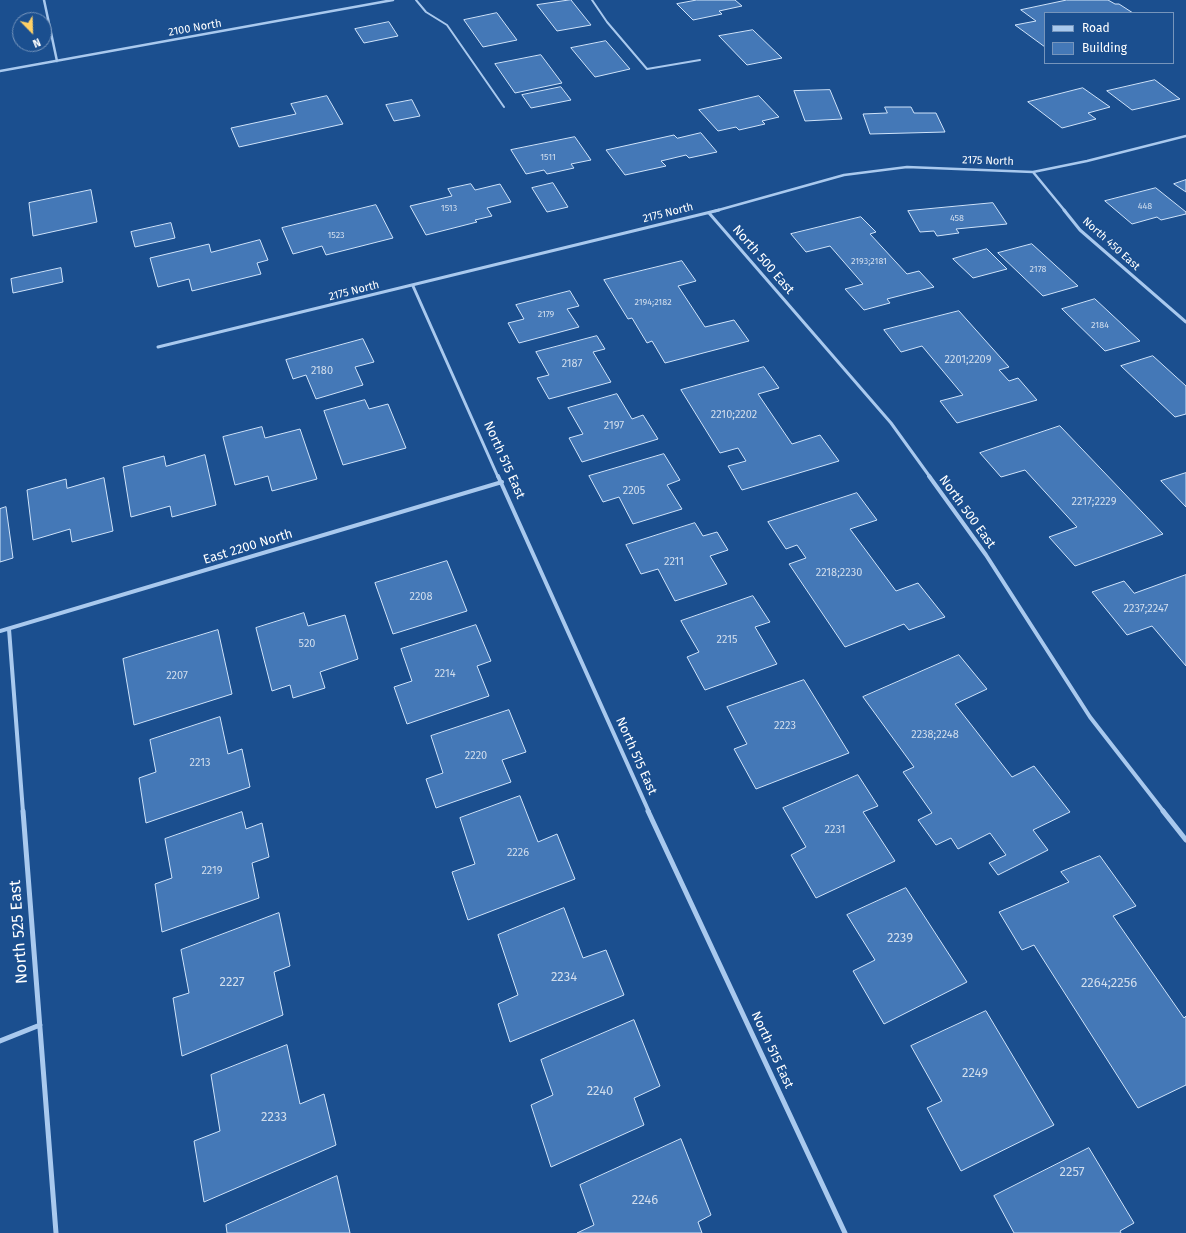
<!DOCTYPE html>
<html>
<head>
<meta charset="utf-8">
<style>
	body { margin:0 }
	#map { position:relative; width:1186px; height:1233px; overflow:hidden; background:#1b4f8f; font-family:"Fira Sans",sans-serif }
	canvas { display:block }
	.legend { position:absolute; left:1044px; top:12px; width:130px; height:52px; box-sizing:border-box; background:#1b4f8f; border:1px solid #7695bc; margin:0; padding:5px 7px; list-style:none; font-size:12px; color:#fff }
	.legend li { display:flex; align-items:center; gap:8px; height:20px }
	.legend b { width:20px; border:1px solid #7695bc }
	.north { position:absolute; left:12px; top:12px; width:40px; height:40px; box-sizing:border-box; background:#1b4f8f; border:1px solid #7695bc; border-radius:50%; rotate:157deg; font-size:11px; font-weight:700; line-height:16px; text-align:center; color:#fff }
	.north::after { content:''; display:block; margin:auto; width:14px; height:18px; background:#ffd166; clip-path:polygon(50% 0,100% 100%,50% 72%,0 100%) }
</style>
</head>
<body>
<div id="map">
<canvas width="1186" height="1233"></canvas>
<ul class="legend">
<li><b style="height:5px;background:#a9c9ee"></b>Road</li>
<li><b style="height:11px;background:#4478b7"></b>Building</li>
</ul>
<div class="north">N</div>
</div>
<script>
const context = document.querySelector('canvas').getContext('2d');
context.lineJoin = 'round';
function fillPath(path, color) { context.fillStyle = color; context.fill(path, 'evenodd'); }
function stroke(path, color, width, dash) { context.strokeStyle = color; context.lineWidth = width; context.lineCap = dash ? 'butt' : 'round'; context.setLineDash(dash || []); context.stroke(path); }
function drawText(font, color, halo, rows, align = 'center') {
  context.font = font + ' "Fira Sans",sans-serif'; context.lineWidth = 3; context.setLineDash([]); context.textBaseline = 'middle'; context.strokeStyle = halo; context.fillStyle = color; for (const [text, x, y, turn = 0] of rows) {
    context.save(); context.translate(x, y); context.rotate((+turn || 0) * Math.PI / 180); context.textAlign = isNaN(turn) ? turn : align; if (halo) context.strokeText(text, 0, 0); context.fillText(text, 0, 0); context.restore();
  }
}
const building = new Path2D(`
	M571,0l20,25 -34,6 -20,-26z
	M697,0h38l7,6 -23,5 3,3 -29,6 -16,-16z
	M1067,0h41l7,4h4l14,9h-88v34l-30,-22 21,-4 -15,-11z
	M497,13l20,27 -34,7 -19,-27z
	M389,22l9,14 -34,7 -9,-14z
	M753,30l29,28 -35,7 -28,-29z
	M606,41l24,28 -35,8 -24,-29z
	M541,55l21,28 -47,10 -20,-29z
	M1155,80l25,19 -48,11 -25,-19z
	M561,87l10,13 -40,8 -9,-13z
	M1083,88l27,19 -22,6 8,6 -34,9 -34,-26z
	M830,90l12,29 -37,2 -11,-30z
	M327,96l16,28 -104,23 -8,-19 65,-14 -5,-10z
	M759,96l20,21 -17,4 3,3 -26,6 -3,-3 -18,4 -19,-21z
	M412,100l8,16 -26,5 -8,-16z
	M885,107h26l3,6h22l9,19 -75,2 -7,-20 24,-1z
	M701,133l16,19 -28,6 -3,-3 -25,6 5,5 -41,9 -19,-25 68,-15 3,3z
	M575,137l16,23 -20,4 3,4 -27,6 -3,-4 -18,4 -15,-24z
	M1186,180v12l-12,-8z
	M553,183l15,24 -21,5 -15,-24z
	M471,184l4,6 25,-6 11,18 -24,6 5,8 -17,4 2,2 -51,13 -16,-29 42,-10 -4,-7z
	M1156,188l30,24v2l-25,6 -4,-3 -25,7 -27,-23z
	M91,190l6,32 -64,14 -4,-33z
	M993,203l14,21 -51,5 3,4 -22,3 -3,-5 -14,1 -12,-21z
	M376,205l17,33 -67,17 -4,-9 -29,8 -11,-26z
	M861,217l15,15 -6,2 37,40 12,-3 15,16 -47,12 3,4 -26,7 -19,-21 18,-5 -33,-38 -24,6 -15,-18z
	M171,223l4,15 -40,9 -4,-15z
	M260,240l8,20 -11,3 4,11 -69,17 -3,-12 -31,8 -8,-29 59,-14 2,8z
	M1032,244l46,42 -35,10 -45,-43z
	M987,249l20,20 -34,9 -20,-19z
	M682,261l14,20 -18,5 27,41 29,-7 15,21 -84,22 -13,-22 -5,2 -15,-25 -4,1 -24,-39z
	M61,268l2,14 -50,11 -2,-14z
	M570,291l9,15 -12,3 12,18 -60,16 -11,-20 16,-4 -8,-14z
	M1095,299l45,42 -35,10 -43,-42z
	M959,311l50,56 -10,3 10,11 9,-3 19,22 -80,23 -17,-22 23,-6 -41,-49 -21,6 -17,-22z
	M597,336l8,13 -12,3 18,30 -62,17 -12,-21 12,-3 -13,-23z
	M363,339l11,23 -19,5 8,18 -47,14 -10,-24 -13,4 -7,-19z
	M1153,356l33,30v28l-11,3 -54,-51z
	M764,367l15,21 -21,6 34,50 28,-9 19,26 -97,29 -14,-24 18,-5 -8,-13 -18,5 -39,-63z
	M617,394l15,25 11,-4 15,24 -76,23 -13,-24 14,-4 -15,-26z
	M365,400l4,9 19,-5 18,44 -63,17 -19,-54z
	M1060,426l103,108 -88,32 -26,-29 28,-10 -52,-57 -24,7 -21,-24z
	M262,427l3,11 35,-9 17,50 -45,12 -4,-15 -33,9 -12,-48z
	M664,454l16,26 -13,5 15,24 -49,15 -14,-27 -16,5 -14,-26z
	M205,455l11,50 -44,12 -2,-11 -39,11 -8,-50 41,-11 2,10z
	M1186,473v34l-25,-26z
	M104,478l9,53 -41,11 -2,-13 -37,11 -6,-50 39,-11 1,9z
	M857,493l20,27 -27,9 46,62 22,-8 27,34 -36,13 -5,-6 -59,23 -56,-83 17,-6 -9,-13 -11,4 -18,-27z
	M6,507l7,51 -13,4v-53z
	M695,523l8,13 14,-4 11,18 -18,6 17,28 -52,17 -17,-32 -17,5 -15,-29z
	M447,561l20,50 -74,23 -18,-51z
	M1186,575v91l-34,-40 -25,9 -35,-43 32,-11 10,12z
	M753,596l17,26 -15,5 22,37 -72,26 -18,-33 12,-5 -18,-31z
	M304,613l4,13 37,-11 13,44 -38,13 5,16 -32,10 -3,-13 -18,6 -16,-63z
	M476,625l15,36 -14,5 12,30 -82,28 -13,-37 18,-6 -11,-32z
	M218,630l14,64 -98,31 -11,-66z
	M959,655l28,34 -32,15 57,73 22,-11 36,46 -37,18 15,20 -50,25 -9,-12 17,-8 -16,-22 -32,16 -7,-11 -15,7 -18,-25 14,-7 -29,-41 11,-5 -51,-70z
	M804,680l45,73 -93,36 -22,-40 13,-5 -20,-37z
	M509,710l17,42 -24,8 9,22 -75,26 -10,-29 17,-6 -12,-37z
	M220,717l8,37 14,-5 8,38 -104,36 -7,-45 17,-6 -6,-32z
	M858,775l20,31 -15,6 32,49 -79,37 -25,-43 15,-8 -23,-39z
	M520,796l18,46 19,-8 18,45 -107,41 -16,-48 23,-8 -15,-46z
	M242,812l4,17 16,-6 7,34 -17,6 7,35 -97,34 -7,-48 17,-6 -7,-39z
	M1100,856l36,50 -23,10 71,102 2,-2v69l-48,23 -104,-163 -12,5 -23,-38 70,-30 -8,-10z
	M906,888l61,94 -83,42 -31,-53 22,-11 -28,-45z
	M564,908l19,50 23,-8 18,45 -114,47 -12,-38 20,-9 -20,-60z
	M279,913l11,53 -16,6 9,43 -101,41 -9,-58 16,-5 -8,-43z
	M986,1011l68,114 -93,46 -34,-63 15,-7 -31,-55z
	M634,1020l26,66 -26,12 10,27 -93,42 -20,-62 22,-10 -12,-35z
	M287,1045l13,59 24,-10 12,51 -132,57 -10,-61 26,-10 -9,-56z
	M681,1139l30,76 -13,7 4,11h-125l17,-8 -14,-40z
	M1089,1148l45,75 -14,8 1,2h-107l-20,-37z
	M337,1176l13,57h-123l-1,-8z`);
fillPath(building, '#4478b7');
stroke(building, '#cfe3fa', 1);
stroke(new Path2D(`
	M416,0l10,12 21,13 57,82
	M592,0l15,22 40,47 53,-9`), '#a9c9ee', 2);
stroke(new Path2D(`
	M44,0l13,61
	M0,71l393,-71
	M1033,172l32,39
	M715,211l129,-36 63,-8 126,5 54,-11 99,-25`), '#a9c9ee', 2.5);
stroke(new Path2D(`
	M1064,210l16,20 106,92
	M709,213l182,210 39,54
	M413,286l85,191
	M158,347l561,-137`), '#a9c9ee', 3);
stroke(new Path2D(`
	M498,476l151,336
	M929,476l57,79 104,162 74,95
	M9,629l14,183
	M0,631l502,-149`), '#a9c9ee', 4);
stroke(new Path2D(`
	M23,811l33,422
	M648,811l197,422
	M1163,811l23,29
	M0,1041l40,-16`), '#a9c9ee', 5);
drawText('9px', '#d0dded', null, [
	["1511",548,157],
	["448",1145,206],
	["1513",449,208],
	["458",957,218],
	["1523",336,235],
	["2193;2181",869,261],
	["2178",1038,269],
	["2194;2182",653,302],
	["2179",546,314],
	["2184",1100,325]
]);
drawText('11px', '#fff', '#1b4f8f', [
	["2100 North",195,28,-10],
	["2175 North",988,161,2],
	["2175 North",668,213,-14],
	["North 450 East",1111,244,42],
	["2175 North",354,291,-14]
]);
drawText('11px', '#d0dded', null, [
	["2201;2209",968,360],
	["2187",572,364],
	["2180",322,371],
	["2210;2202",734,415],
	["2197",614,426],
	["2205",634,491],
	["2217;2229",1094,502],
	["2211",674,562],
	["2218;2230",839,573],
	["2208",421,597],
	["2237;2247",1146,609],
	["2215",727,640],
	["520",307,644],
	["2214",445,674],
	["2207",177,676],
	["2223",785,726],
	["2238;2248",935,735],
	["2220",476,756],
	["2213",200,763],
	["2231",835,830],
	["2226",518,853],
	["2219",212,871]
]);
drawText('13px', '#fff', '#1b4f8f', [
	["North 500 East",763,260,49],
	["North 515 East",504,460,66],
	["North 500 East",967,512,54],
	["East 2200 North",248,547,-17],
	["North 515 East",636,756,66],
	["North 515 East",772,1050,65]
]);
drawText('13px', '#d0dded', null, [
	["2239",900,938],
	["2234",564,977],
	["2227",232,982],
	["2264;2256",1109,983],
	["2249",975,1073],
	["2240",600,1091],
	["2233",274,1117],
	["2257",1072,1172],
	["2246",645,1200]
]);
drawText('16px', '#fff', '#1b4f8f', [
	["North 525 East",19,932,-94]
]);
</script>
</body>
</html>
